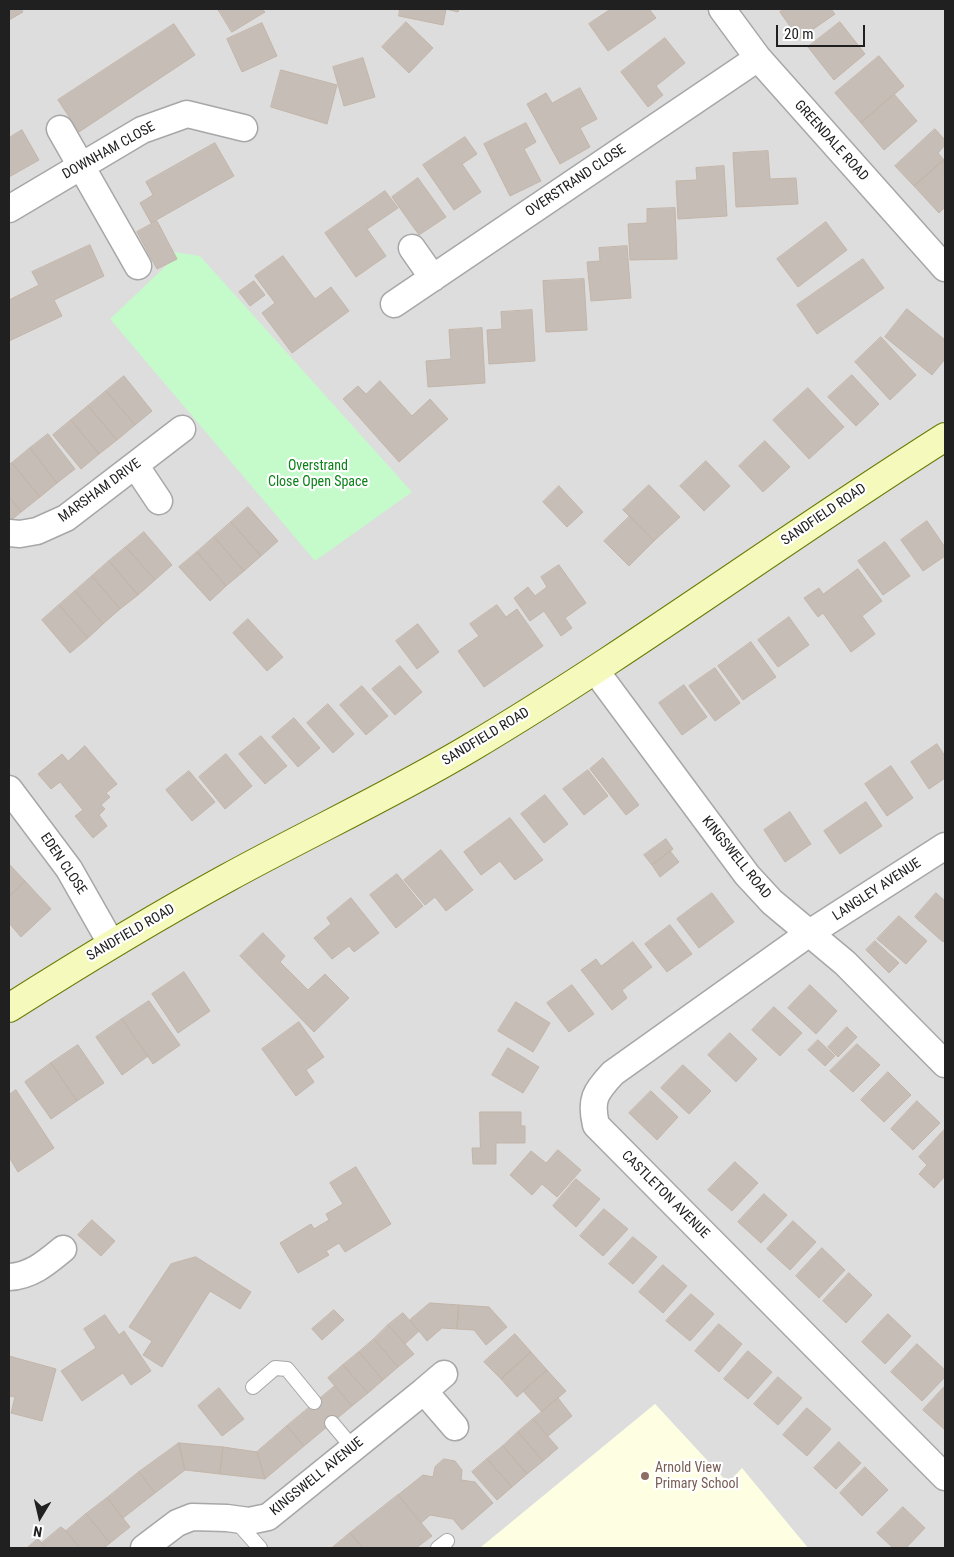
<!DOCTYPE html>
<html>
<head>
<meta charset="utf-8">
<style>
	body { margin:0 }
	#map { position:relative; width:954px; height:1557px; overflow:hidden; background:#f1eee7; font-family:"Roboto Condensed",sans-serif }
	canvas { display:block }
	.frame { position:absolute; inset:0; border:10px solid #202020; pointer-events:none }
	.north { position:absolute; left:15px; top:1492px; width:50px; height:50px; -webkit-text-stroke:4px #fff; paint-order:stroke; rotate:189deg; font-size:14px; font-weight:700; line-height:20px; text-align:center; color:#202020 }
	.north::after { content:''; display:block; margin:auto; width:18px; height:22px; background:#202020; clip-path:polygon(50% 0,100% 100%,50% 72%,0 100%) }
	.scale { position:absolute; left:776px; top:25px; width:89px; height:22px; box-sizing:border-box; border:2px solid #202020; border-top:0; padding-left:6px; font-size:15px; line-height:18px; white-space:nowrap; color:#202020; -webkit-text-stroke:4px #fff; paint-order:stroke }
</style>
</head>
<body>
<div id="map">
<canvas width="954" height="1557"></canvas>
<div class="frame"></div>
<div class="north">N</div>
<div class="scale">20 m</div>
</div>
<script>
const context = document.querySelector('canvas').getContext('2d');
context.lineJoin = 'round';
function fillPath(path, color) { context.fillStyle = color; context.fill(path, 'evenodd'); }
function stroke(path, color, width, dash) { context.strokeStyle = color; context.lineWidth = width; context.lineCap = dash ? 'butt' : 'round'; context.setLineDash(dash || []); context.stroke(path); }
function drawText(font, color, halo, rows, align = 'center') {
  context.font = font + ' "Roboto Condensed",sans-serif'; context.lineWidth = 4.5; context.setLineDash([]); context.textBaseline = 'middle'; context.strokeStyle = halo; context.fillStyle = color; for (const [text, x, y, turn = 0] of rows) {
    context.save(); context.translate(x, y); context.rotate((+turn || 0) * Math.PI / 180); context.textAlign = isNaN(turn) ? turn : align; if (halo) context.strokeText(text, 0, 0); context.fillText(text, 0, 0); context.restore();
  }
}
fillPath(new Path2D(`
	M9,9h936v1539h-137l-66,-79 -14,14 -73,-79 -175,144h-471z`), '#dedddd');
fillPath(new Path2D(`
	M655,1404l73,79 14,-15 66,80h-328z`), '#feffe2');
fillPath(new Path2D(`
	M160,250l40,6 212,236 -97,69 -205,-242 58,-55z`), '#c5facb');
const building = new Path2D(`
	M9,9h12l2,3 -14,8z
	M218,9h44l3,3 -33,20z
	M400,9h59l-1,3 -12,-3 -3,16 -44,-9z
	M611,9h38l7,9 -48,33 -19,-27z
	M785,9h46l4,5 -36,25 -19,-27z
	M406,22l27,26 -24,25 -27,-26z
	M840,22l25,32 -31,26 -26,-33z
	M262,23l15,33 -35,16 -15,-33z
	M174,24l21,31 -116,77 -21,-32z
	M665,38l20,25 -29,23 7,9 -15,12 -27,-35z
	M879,56l25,30 -43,37 -26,-30z
	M363,58l12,39 -31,9 -11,-39z
	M281,70l56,15 -10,39 -56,-17z
	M580,88l17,31 -17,9 10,19 -30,17 -33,-60 19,-11 6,10z
	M894,94l23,27 -33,29 -23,-27z
	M526,123l10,19 -12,7 17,32 -31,15 -26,-52z
	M935,129l10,11v5l-7,8 6,7 -30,26 -19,-20z
	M22,130l17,30 -30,17v-39z
	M465,137l12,17 -15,10 19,28 -27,18 -31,-45z
	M215,143l19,33 -83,47 -11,-20 13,-8 -7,-13z
	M768,151l2,28 26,-1 2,26 -62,3 -3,-54z
	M944,160l1,47 -6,6 -25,-27z
	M724,166l3,50 -49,3 -2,-38 21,-1 -1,-12z
	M418,178l28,39 -27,18 -27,-38z
	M385,191l13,17 -31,21 19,27 -30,21 -31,-44z
	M675,208l2,51 -47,1 -2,-36 19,-1v-14z
	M157,221l20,38 -20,10 -20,-37z
	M826,222l21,28 -49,37 -21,-28z
	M90,245l14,31 -50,24 8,16 -53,25v-41l30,-15 -7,-13z
	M627,246l4,52 -40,3 -4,-39 13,-1 -1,-13z
	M283,256l32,43 16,-12 18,24 -57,42 -30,-40 13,-10 -20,-27z
	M863,259l21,29 -67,46 -20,-29z
	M584,279l3,51 -41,2 -3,-51z
	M254,281l11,14 -15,11 -11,-14z
	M907,309l38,31v19l-13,16 -47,-38z
	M532,310l3,51 -46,3 -2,-34 15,-1 -1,-17z
	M482,328l3,55 -57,4 -2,-26 25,-2 -2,-29z
	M881,337l35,38 -26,25 -35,-38z
	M852,375l27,29 -23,22 -28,-29z
	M124,376l28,35 -17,14 -29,-34z
	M380,381l32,35 18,-17 18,20 -49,43 -56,-63 15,-13 8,8z
	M808,388l36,39 -35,32 -36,-39z
	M106,391l29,34 -18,15 -29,-34z
	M88,406l29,34 -18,14 -28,-34z
	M71,420l28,34 -18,15 -28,-34z
	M48,434l27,35 -18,14 -27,-35z
	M765,441l25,26 -27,25 -24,-26z
	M30,448l27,35 -17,14 -28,-34z
	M706,461l24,25 -26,25 -24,-25z
	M12,463l28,34 -19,15 -12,-16v-31z
	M649,485l31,32 -26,24 -31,-31z
	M559,486l24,26 -16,15 -24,-25z
	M9,496l12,16 -12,10z
	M248,507l30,34 -17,15 -30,-34z
	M630,516l24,25 -25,25 -25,-25z
	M927,521l18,26v9l-22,15 -22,-31z
	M231,522l30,34 -17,15 -30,-34z
	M144,532l28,33 -17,15 -29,-33z
	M214,537l30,34 -18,15 -29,-34z
	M885,542l25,34 -27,19 -25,-34z
	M126,547l29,33 -17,15 -29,-34z
	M197,552l29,34 -16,15 -31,-34z
	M109,561l29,34 -18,14 -28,-33z
	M559,565l27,38 -21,15 7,10 -11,8 -17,-25 -14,10 -16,-23 14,-11 7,9 12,-9 -6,-10z
	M858,569l24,32 -20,15 13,18 -24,18 -28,-39 -5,4 -14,-19 15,-10 4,6z
	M92,576l28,33 -17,15 -28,-33z
	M75,591l28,33 -15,14 -29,-33z
	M59,605l29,33 -18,15 -28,-33z
	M497,605l9,12 11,-8 26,37 -59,41 -26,-36 21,-15 -9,-12z
	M789,617l20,28 -31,22 -20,-27z
	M248,619l35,38 -16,14 -34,-38z
	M418,624l21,28 -22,17 -21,-28z
	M751,642l25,35 -33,23 -25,-34z
	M400,666l22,26 -27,23 -23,-26z
	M715,668l25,35 -25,18 -26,-35z
	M684,685l23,32 -25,18 -23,-32z
	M362,686l26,30 -22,19 -26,-30z
	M328,704l26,30 -21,19 -26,-30z
	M294,718l26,30 -22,19 -26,-30z
	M261,736l26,30 -22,18 -26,-30z
	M937,744l8,12v22l-16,11 -18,-27z
	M85,746l32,38 -11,9 4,4 -9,8 4,4 -6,6 8,11 -14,12 -18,-22 8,-6 -23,-28 -9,7 -13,-15 24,-20 6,7z
	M226,754l26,32 -27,23 -26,-32z
	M603,758l36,47 -13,10 -36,-46z
	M891,766l22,32 -26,18 -22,-32z
	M588,770l20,26 -24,19 -21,-26z
	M189,771l26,31 -23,19 -26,-31z
	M545,795l23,29 -24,19 -23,-29z
	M866,802l16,24 -42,28 -16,-23z
	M790,812l21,32 -26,18 -21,-32z
	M510,818l33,42 -28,20 -15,-19 -19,14 -17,-23z
	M666,839l7,10 -21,16 -8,-10z
	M441,850l32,40 -27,21 -11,-14 -10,8 -21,-25z
	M670,851l9,11 -19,15 -8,-12z
	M9,864l16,17 -16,16z
	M397,874l26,32 -27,22 -26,-33z
	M25,881l26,28 -30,28 -12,-14v-26z
	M712,893l22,29 -35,26 -22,-29z
	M936,893l9,8v39l-2,2 -28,-25z
	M351,898l28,35 -25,19 -5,-6 -17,13 -18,-21 17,-14 -4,-6z
	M899,916l28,25 -21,23 -29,-25z
	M670,925l22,29 -25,18 -22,-28z
	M263,933l22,23 -5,6 28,28 17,-16 24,24 -35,34 -74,-76z
	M875,941l24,22 -10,10 -23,-23z
	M633,942l19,25 -30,23 5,8 -15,12 -31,-40 15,-11 5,7z
	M184,972l26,39 -32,22 -26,-39z
	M572,985l22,29 -25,18 -22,-29z
	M810,985l27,26 -21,23 -28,-26z
	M149,1001l31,44 -27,19 -31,-45z
	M516,1002l34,21 -17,29 -35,-21z
	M774,1007l28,26 -22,23 -28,-26z
	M122,1019l26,37 -26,19 -26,-38z
	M299,1022l25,35 -18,13 8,12 -18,14 -34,-47z
	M847,1027l10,10 -19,20 -10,-10z
	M730,1033l27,26 -21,23 -28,-27z
	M818,1040l17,16 -10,10 -17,-16z
	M857,1044l23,21 -27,27 -23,-21z
	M78,1045l26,38 -27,18 -26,-38z
	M508,1048l31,19 -16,26 -31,-18z
	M51,1063l26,38 -26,18 -26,-37z
	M683,1065l28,26 -22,23 -28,-26z
	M888,1072l23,23 -27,27 -23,-22z
	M16,1090l38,58 -36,24 -9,-15v-62z
	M651,1091l27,26 -21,23 -28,-27z
	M917,1101l23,22 -27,27 -22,-21z
	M480,1112h41v14h4v17h-29v21h-23l-1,-16h8z
	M945,1129v47l-11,12 -15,-14 8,-9 -8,-8z
	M558,1150l23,20 -24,27 -15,-13 -10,11 -22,-20 21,-24 15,12z
	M735,1162l23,21 -26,28 -24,-21z
	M356,1167l35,57 -46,28 -6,-9 -13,8 3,4 -31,18 -18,-30 31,-19 3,5 15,-9 -3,-6 17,-10 -13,-21z
	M576,1179l24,20 -24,28 -23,-21z
	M764,1194l23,21 -26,28 -23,-21z
	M604,1209l24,20 -25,27 -23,-20z
	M92,1220l23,21 -14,15 -23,-21z
	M793,1221l23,21 -26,28 -23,-21z
	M633,1237l24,20 -24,27 -24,-20z
	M822,1248l23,22 -26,28 -23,-22z
	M196,1257l55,35 -11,17 -30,-18 -48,76 -19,-12 9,-14 -23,-14 42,-63z
	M663,1265l24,21 -24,27 -24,-21z
	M849,1273l23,22 -26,28 -23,-22z
	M691,1294l23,20 -24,27 -24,-20z
	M430,1303l29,2 -2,24 -15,-1 -15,13 -17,-21z
	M459,1305l30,2 18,20 -21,18 -12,-15 -17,-1z
	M334,1310l10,10 -22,20 -10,-11z
	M403,1313l16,18 -14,13 -17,-19z
	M888,1314l23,22 -26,28 -23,-22z
	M105,1315l14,20 5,-4 27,40 -20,14 -8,-12 -41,28 -21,-30 35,-23 -12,-19z
	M719,1324l23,20 -23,28 -24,-21z
	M388,1325l26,29 -16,13 -24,-28z
	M515,1334l16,18 -30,27 -17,-17z
	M374,1339l24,28 -15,13 -24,-28z
	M917,1344l28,26v7l-23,24 -31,-29z
	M748,1351l24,21 -24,27 -24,-20z
	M359,1352l24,28 -15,13 -25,-28z
	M531,1352l16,18 -30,27 -16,-18z
	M9,1356l47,13 -14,52 -31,-8 4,-16 -6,-1z
	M343,1365l25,28 -16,13 -24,-28z
	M547,1370l19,21 -24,21 -19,-21z
	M778,1377l24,21 -24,27 -24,-21z
	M335,1386l17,20 -48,40 -17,-20z
	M945,1386v44l-22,-20z
	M219,1388l25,31 -22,17 -24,-30z
	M558,1398l14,18 -24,20 -15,-17z
	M807,1408l24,21 -24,27 -24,-21z
	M533,1419l25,29 -15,13 -25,-29z
	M287,1426l17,20 -39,33 -8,-27z
	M518,1432l25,29 -16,13 -24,-28z
	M839,1442l22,21 -25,26 -22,-21z
	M179,1443l6,27 -30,23 -16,-21z
	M179,1443l44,4 -3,27 -35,-4z
	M503,1446l24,28 -15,13 -25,-28z
	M223,1447l34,5 8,27 -45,-5z
	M444,1459l11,2 7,9 -1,10 14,2 18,21 -31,27 -9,-11 -23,-4 -9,8 -23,-28 25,-20 10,2 2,-10z
	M487,1459l25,28 -15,13 -25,-28z
	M865,1467l23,23 -26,26 -22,-23z
	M139,1472l16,21 -32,25 -16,-20z
	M398,1495l34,41 -16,12h-53l-13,-15z
	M107,1498l23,29 -20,16 -24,-29z
	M903,1507l22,21 -19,20h-13l-16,-15z
	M86,1514l24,29 -6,5h-24l-14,-17z
	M61,1527l5,4 14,17h-33l-5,-5z
	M350,1533l13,15h-31z
	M38,1539l9,9h-20z`);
fillPath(building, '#c6beb6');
stroke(building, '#c3b5a9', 1);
const lane = new Path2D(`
	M253,1387l22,-19 12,1 27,33
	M332,1423l21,25
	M236,1521l24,27
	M438,1548l9,-7`);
const street = new Path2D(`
	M722,9l36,49 187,210
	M60,129l78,137
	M9,209l133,-79 45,-16 57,14
	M412,248l21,30
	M394,304l364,-246
	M135,465l24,36
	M9,533l11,1 17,-3 29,-13 116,-89
	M595,670l152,205 25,27 73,61 100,101
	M9,789l60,80 42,74
	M945,846l-137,88 -195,139c-18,19 -23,27 -17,52l349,352
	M9,1277c22,-1 37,-14 54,-28
	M444,1374l-20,17 31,36
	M144,1548l33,-25 15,-6 35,1 22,3 19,-4 156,-126`);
const secondary = new Path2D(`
	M9,1008c71,-45 143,-89 218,-130 80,-44 164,-83 243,-130 163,-97 315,-210 475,-311`);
stroke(lane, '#a7a7a7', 16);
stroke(street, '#a7a7a7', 29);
stroke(secondary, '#697b04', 30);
stroke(lane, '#fff', 14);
stroke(street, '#fff', 26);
stroke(secondary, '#f5fabc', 28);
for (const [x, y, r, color] of [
	[645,1476,5,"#8d6e63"]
]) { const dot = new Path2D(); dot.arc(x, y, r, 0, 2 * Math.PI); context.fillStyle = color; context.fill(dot); stroke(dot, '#fff', 2); }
drawText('14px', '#202020', '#fff', [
	["GREENDALE ROAD",831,141,48],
	["DOWNHAM CLOSE",109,151,-29],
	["OVERSTRAND CLOSE",576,181,-34],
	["MARSHAM DRIVE",100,491,-36],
	["SANDFIELD ROAD",824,515,-34],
	["SANDFIELD ROAD",486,737,-31],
	["KINGSWELL ROAD",736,858,51],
	["EDEN CLOSE",63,864,56],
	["LANGLEY AVENUE",877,890,-33],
	["SANDFIELD ROAD",131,933,-30],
	["CASTLETON AVENUE",665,1195,45],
	["KINGSWELL AVENUE",317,1477,-39]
]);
drawText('14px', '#0b8219', '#fff', [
	["Overstrand",318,466],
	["Close Open Space",318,482]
]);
drawText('14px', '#785e54', '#fff', [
	["Arnold View",655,1468],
	["Primary School",655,1484]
], 'left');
</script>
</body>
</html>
